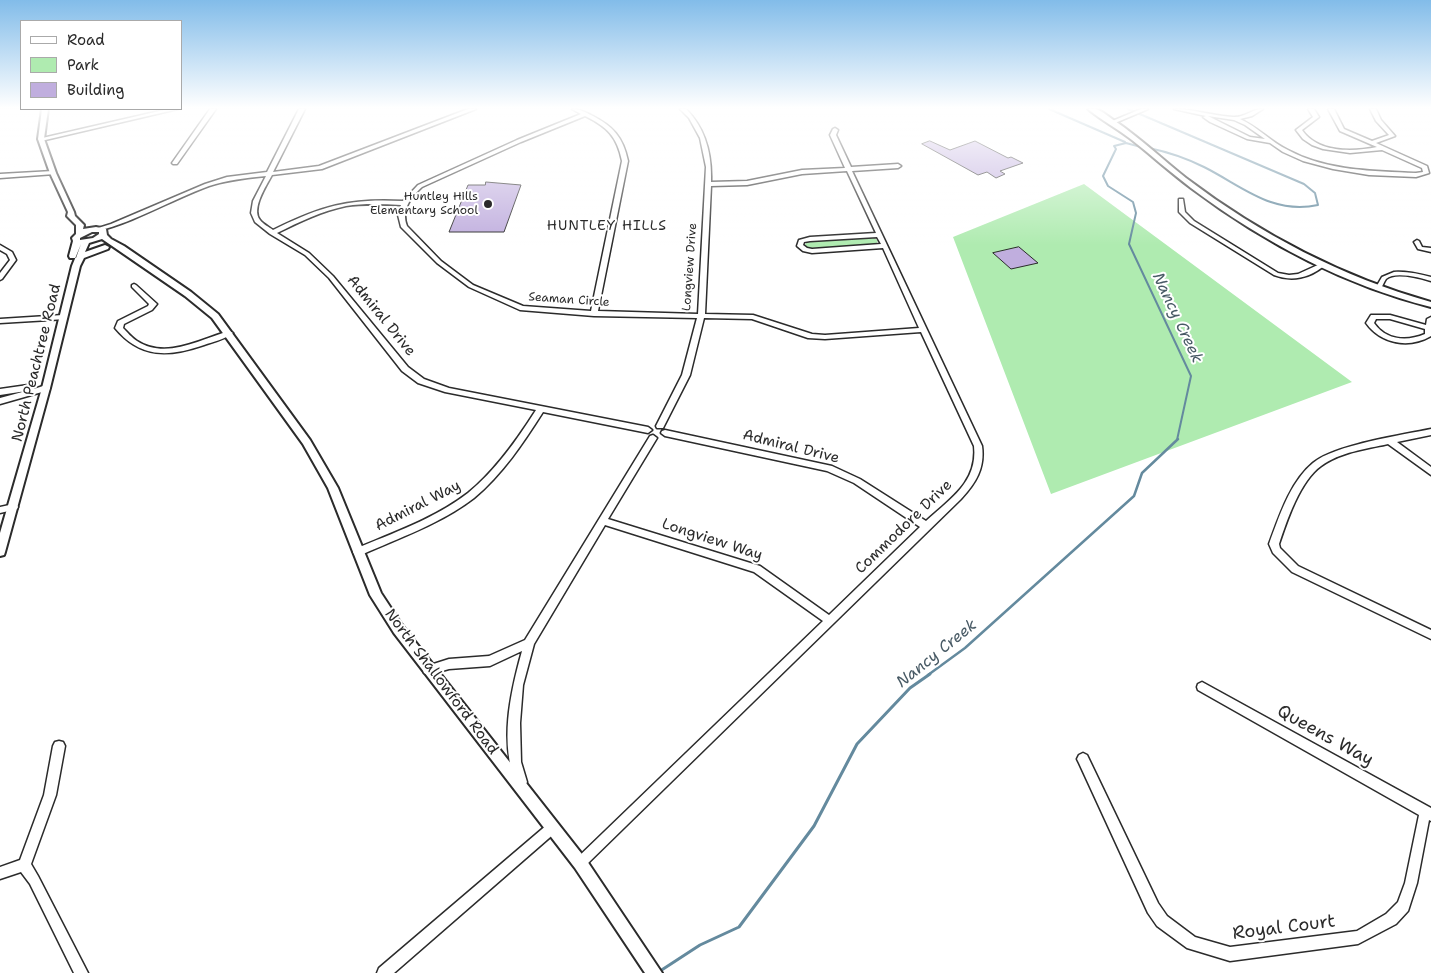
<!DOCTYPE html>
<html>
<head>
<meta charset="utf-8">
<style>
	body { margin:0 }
	#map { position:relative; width:1431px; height:973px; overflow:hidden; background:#fff; font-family:"Shantell Sans",sans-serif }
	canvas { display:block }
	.legend { position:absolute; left:20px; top:20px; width:162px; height:90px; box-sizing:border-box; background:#fff; border:1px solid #aaa; margin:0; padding:6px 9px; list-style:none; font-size:15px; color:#2b2b2b }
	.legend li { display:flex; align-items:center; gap:10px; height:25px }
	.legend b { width:25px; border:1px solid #aaa }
</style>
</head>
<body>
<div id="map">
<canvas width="1431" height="973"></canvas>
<ul class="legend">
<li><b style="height:6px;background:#fff"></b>Road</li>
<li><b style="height:14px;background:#afebb0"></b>Park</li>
<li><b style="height:14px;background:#c0aede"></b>Building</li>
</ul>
</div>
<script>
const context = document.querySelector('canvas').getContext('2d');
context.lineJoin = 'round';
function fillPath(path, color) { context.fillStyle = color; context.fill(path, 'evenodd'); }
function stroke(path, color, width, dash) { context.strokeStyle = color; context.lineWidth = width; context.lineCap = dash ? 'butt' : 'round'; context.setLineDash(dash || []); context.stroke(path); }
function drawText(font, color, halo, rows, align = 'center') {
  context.font = font + ' "Shantell Sans",sans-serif'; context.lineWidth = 4; context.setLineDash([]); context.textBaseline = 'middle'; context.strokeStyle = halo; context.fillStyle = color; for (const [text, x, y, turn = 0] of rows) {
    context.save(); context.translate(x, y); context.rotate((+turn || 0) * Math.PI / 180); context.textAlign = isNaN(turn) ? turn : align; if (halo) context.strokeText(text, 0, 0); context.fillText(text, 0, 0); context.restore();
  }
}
fillPath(new Path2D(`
	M1084,184l268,198 -301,112 -98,-257z
	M873,237l5,4 -2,3 -66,4 -6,-2 4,-5z`), '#afebb0');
stroke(new Path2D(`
	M1049,109l76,33
	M1128,109l176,75 11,9 3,12c-46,10 -76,-19 -114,-38 -18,-9 -36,-15 -55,-19
	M1141,147l-15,-4 -12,3 2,3 -13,27 5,10 25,16 3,11 -7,31 62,132 -14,64`), '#648a9e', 2);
stroke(new Path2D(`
	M928,675l37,-27 169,-152 8,-23 36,-34`), '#648a9e', 2.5);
stroke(new Path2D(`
	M657,973l43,-28 39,-18 75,-101 43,-82 53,-56 20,-14`), '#648a9e', 3);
const building = new Path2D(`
	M930,141l20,9 25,-9 33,17 3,-1 12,6 -23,8 5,3 -9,4 -9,-6 -9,3 -56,-31z
	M486,182l35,3 -17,47h-55l19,-47h17z
	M1019,247l19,16 -27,6 -18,-16z`);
fillPath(building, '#c0aede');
stroke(building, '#2b2b2b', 1);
const minor = new Path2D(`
	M168,109h10l-137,32 -3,-2z
	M210,109h6l-39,55h-4l-1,-1z
	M299,109h6l-32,63 46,-6 149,-57h8l-154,60 -50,6c-6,11 -21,34 -12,45 3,4 9,7 13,10 48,-24 76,-32 130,-29l15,-16 99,-45 64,-26 -9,-5c8,0 13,3 19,6 22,11 32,22 37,46l-30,150 100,3 8,-147 -6,-29 -11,-20 -9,-9h6c20,20 26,46 25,73l36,-1 55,-11 43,-2 -15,-33 3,-6 2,-1 3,2 -2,5 15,32 47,-3 3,2 -3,2 -46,3 130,275c3,22 -6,37 -21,53l-377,368 -4,2 -4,-2 -2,-4 2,-4 247,-238 -69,-49 -149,-47 -71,119 -11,41 -3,38 1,39 6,20 -2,4 -4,2 -4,-2c-18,-42 -7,-92 5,-135l-32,15 -41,3 -21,6 -4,-2 -1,-3 1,-3 25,-8 40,-3 36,-16 125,-204 3,-1 4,3 -49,81 152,47 69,49 91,-88 -66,-44 -27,-12 -162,-35 -4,-3 1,-2 3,-1 167,36 28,13 66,42c24,-22 52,-39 48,-75l-53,-114 -96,7 -17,-1 -56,-19 -48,-1 -14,57 -27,53h-6l-1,-2 26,-51 15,-57 -103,-2 -74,-6 -51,-23 -32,-24 -36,-36 -3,-12 3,-10c-18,-1 -37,-2 -55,1 -24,5 -47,16 -69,27l32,20 24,23 75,91 16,12 25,9 199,39 4,3 -4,3 -105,-21c-19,30 -41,63 -69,86 -34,26 -75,40 -113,57l-3,1 -3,-1 -2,-3 2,-3c38,-16 79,-30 113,-56 27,-22 49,-53 68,-83l-91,-18 -27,-9 -16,-12 -73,-93 -24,-23 -35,-21 -15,-12 -4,-9 2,-12 13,-25c-20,2 -39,4 -57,10 -38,14 -72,35 -111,45l-3,-2 16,-5 94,-40 22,-7 40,-5zM585,116c22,11 32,20 37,45l-31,150 -68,-5 -50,-21 -32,-24 -34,-35c-6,-16 3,-28 15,-39l99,-45zM847,171l29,62 -66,4 -11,3 -2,6 6,5 9,2 71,-5 36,80 -94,7 -13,-1 -59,-19 -48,-1 6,-128 36,-1 55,-11zM877,237l4,7 -69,5 -5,-1 -4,-3 1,-3 6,-1z
	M1141,109h7l-33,14 -5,-1z
	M1174,109c20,0 39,7 59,8 11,1 19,-8 30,-8l-11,7 -12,3c18,8 31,23 48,31 39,21 85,21 128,23l7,-1 -1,-4 -40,-18 -32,3 -27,-4 -11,-4 -9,-6 -7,-9 17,-13 -5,-8h6l5,8 -17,13c16,23 50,22 75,17l-37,-16 -12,-22h6l10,20 28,12 17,-6 -13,-14 -6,-12h6l5,11 14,16 -19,7 51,23 2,7 -13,4 -47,-2 -36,-6 -30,-8 -20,-9 -13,-9 -23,-4 -37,-17 -7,-5 3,-1zM1208,116l26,4 11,5 20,14 -15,-2z
	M53,171l3,2 -1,1 -55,4v-4z
	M1179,199h4l2,13 9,9 84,52 11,2 9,-1 22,-10 2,-1 3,2c-15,13 -33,17 -51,10l-84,-52 -11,-11z
	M1417,240l2,1 3,6 9,1v4l-13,-3 -4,-7z
	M0,245l12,7 4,8 -14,19 -2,1v-7l10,-13 -3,-6 -7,-4z
	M1394,272c12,-1 25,2 37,5v4c-10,-3 -36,-10 -45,-2 -2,3 -4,8 -6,11h-4l-1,-1 7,-12z
	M134,284l2,1 21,19 -5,6 -28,14 -1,4c4,4 9,10 14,13 29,19 64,-2 92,-10l4,2c-8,6 -20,9 -29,12 -35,12 -63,14 -89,-17l3,-7 30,-15 1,-2 -17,-17v-2z
	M63,315l4,2 -1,2 -66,4v-4z
	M1371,315h19l36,10 1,-6 4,-2v19c-22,13 -50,8 -65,-13zM1376,319h14l35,10v5c-19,8 -39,6 -51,-11z
	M28,385l6,4 12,-4 4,3 -1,2 -49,14v-6l26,-7 -26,4v-6z
	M1431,429v6l-34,7 34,25v8l-43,-31c-22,5 -48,8 -67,22 -21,15 -34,54 -42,78l1,4 18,18 133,64v9l-139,-67 -19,-19 -4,-9c10,-27 21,-62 44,-81 21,-18 89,-28 118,-34z
	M14,504l3,1 1,2 -1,2 -17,4v-6z
	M1202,682l229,126v13l-2,-1 -12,63 -9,28 -12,13 -38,20 -128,17 -43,-13 -30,-22 -9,-13 -69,-150 -2,-4 2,-4 4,-2 4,2 71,148 9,13 28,21 35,10 127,-16 29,-17 12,-12 7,-19 14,-68 -221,-125 -1,-3 1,-3z
	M59,741l4,1 2,4 -9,49 -25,69 7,12 50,97h-14l-44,-89 -9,-12 -21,7v-12l20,-7 24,-65 9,-49 2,-4z
	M552,822l4,2 2,4 -2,4 -162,141h-17l2,-5 169,-144z`);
const tertiary = new Path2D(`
	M42,109h6l-4,30 12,34 18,39 1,4 9,9 -1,4 13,-2 10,2 1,6 4,4 13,7 67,46 27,22 92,126 28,48 43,105 21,32 183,233 77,115h-17l-70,-105 -181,-235 -24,-38 -42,-107 -25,-44 -91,-126 -27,-22 -83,-57 -13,4 -4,9 20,-7 4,2 -1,2 -24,9 -4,8 -30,122 -45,164 -1,3 -4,1v-23l42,-145 30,-122 9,-22 -5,14h-6l-1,-2 4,-15 -1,-3 4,-4v-9l-9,-9 1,-4 -18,-39 -12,-34zM92,232h7v2l-6,4 -13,2v-2z
	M1088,109c1,0 6,0 8,0 6,2 13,8 19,12 25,17 47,38 71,57 74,56 156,99 245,124v5c-87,-22 -168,-65 -240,-119 -21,-16 -40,-33 -59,-48 -14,-11 -31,-20 -44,-31z`);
stroke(minor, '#2b2b2b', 3);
stroke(tertiary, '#2b2b2b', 4);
fillPath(minor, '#fff');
fillPath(tertiary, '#fff');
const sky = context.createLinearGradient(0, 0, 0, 245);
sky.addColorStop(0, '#82bce9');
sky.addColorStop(0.44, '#fff');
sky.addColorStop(1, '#ffffff00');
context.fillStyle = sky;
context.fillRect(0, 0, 1431, 245);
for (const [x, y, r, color] of [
	[488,204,5,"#2b2b2b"]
]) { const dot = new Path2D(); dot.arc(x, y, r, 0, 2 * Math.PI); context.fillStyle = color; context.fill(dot); stroke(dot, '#fff', 2); }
drawText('12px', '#2b2b2b', '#fff', [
	["Huntley Hills",478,197],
	["Elementary School",478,211]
], 'right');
drawText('12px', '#2b2b2b', '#fff', [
	["Longview Drive",690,267,-86],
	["Seaman Circle",569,300,4]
]);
context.letterSpacing = '1px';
drawText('14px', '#2b2b2b', '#fff', [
	["HUNTLEY HILLS",607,226]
]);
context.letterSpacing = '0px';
drawText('15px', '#2b2b2b', '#fff', [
	["Admiral Drive",381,316,51],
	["North Peachtree Road",37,363,-76],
	["Admiral Drive",791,447,14],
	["Admiral Way",418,506,-27],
	["Commodore Drive",904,527,-44],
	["Longview Way",712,540,18],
	["North Shallowford Road",441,682,53]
]);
drawText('italic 16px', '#485a65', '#fff', [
	["Nancy Creek",1177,318,65],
	["Nancy Creek",937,654,-39]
]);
drawText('18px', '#2b2b2b', '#fff', [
	["Queens Way",1325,736,29],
	["Royal Court",1284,928,-7]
]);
</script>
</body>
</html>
